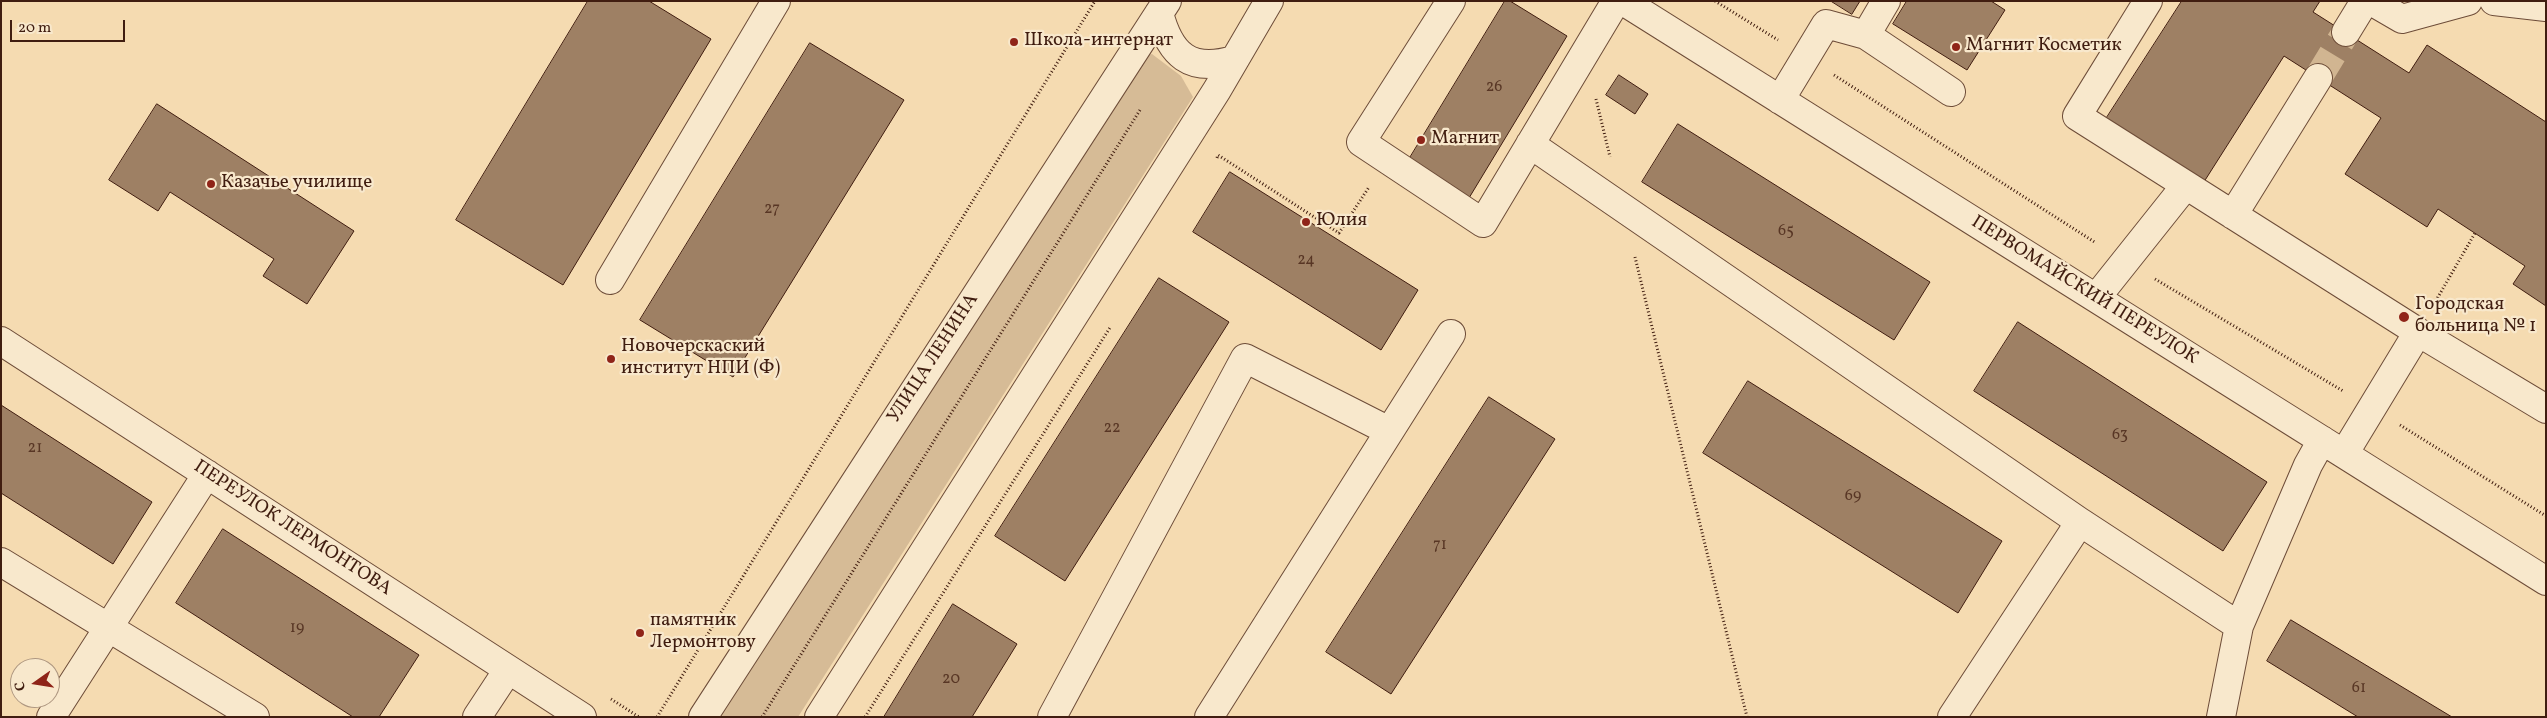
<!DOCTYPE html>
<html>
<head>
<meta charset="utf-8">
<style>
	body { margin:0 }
	#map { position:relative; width:2547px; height:718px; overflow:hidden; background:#f5dbb1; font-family:Vollkorn,serif }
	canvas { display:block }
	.frame { position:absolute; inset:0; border:2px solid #401d10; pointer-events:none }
	.north { position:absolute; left:10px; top:658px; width:50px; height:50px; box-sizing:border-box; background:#f8e8cc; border:1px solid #ae9781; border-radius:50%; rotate:257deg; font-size:14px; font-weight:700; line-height:20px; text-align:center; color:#401d10 }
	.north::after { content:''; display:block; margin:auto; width:18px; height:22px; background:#8f2418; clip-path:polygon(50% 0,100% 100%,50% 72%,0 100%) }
	.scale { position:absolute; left:10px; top:20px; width:115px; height:22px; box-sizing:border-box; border:2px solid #401d10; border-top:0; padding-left:6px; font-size:15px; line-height:18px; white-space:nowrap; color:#401d10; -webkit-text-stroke:4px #f8e8cc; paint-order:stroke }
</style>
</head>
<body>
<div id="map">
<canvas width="2547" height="718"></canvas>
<div class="frame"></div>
<div class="north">С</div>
<div class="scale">20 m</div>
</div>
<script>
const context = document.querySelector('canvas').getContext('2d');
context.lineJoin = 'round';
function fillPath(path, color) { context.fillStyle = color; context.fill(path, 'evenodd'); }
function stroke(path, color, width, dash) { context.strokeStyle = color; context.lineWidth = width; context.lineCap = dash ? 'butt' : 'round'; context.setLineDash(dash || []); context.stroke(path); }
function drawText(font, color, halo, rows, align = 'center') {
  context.font = font + ' Vollkorn,serif'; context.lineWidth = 4.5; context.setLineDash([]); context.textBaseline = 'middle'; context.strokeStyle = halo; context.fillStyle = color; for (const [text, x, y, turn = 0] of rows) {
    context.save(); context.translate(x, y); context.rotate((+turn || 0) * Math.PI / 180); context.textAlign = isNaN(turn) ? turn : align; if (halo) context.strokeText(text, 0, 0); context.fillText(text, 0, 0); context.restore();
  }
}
fillPath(new Path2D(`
	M1152,54l29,22 12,21 -395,620h-79l413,-658z`), '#d6bb96');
const building = new Path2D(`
	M588,1h61l62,38 -148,246 -107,-65z
	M1505,1h5l57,35 -98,162 -61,-37z
	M1831,1h29l-8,13z
	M1907,1h84l14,9 -38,60 -74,-46z
	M2182,1h138l-7,11 96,61 18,-28 119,77v184l-33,-22 12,-18 -87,-57 -11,18 -82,-53 36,-56 -97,-62 -82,129 -98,-63z
	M810,43l94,57 -171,277 -93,-57z
	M1619,75l29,19 -13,20 -29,-19z
	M157,104l197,127 -47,73 -44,-28 11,-17 -104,-67 -12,19 -49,-31z
	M1678,124l252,158 -36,58 -252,-158z
	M1230,172l188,118 -37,60 -188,-118z
	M1159,278l70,44 -164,259 -70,-45z
	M2018,322l249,160 -44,69 -249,-160z
	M1748,381l254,160 -44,72 -255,-160z
	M1489,397l66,42 -164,255 -65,-42z
	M1,405l151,97 -39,62 -112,-71z
	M223,529l196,126 -40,62h-26l-177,-114z
	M953,604l64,40 -45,73h-88z
	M2291,620l161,97h-94l-91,-56z`);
fillPath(building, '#9e8064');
stroke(building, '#401d10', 1);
stroke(new Path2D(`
	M2318,78l28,-46`), '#d1b591', 28, [28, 14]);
const minor = new Path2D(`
	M1451,1l-90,141 122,81 133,-222
	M1623,1l923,580
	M1886,1l-20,34 85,57
	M2148,1l-71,115 341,216 128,77
	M2371,1l31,18 66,-18
	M2494,1l52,6
	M1159,13c11,42 31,60 75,47
	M2346,32l19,-31
	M1780,100l46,-76 40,11
	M1530,144l550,378 159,104 69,-161 14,-25
	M2233,215l85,-137
	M610,280l166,-279
	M2096,298l90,-113
	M1,341l581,376
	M2344,454l74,-122
	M1,562l254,155
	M51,717l156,-243
	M477,717l25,-38
	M703,717l464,-716
	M819,717l398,-627 52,-89
	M1052,717l193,-359 144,73
	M1209,717l242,-383
	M1952,717l128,-195
	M2221,717l18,-91`);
stroke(minor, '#6d4c38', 30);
stroke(new Path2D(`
	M1715,1l63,39
	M1834,75l262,168
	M1596,99l14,58
	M1217,158l1,-3 121,78 30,-46
	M1635,257l112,460
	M2155,279l188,112
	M2434,304l41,-71
	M2400,425l146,91
	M611,699l28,18
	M657,717l438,-716
	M762,717l378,-607
	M865,717l246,-391`), '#401d10', 3, [1, 2.5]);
stroke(minor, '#f8e8cc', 28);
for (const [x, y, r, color] of [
	[1014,42,5,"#8f2418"],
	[1956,47,5,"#8f2418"],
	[1421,140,5,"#8f2418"],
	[211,184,5,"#8f2418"],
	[1306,222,5,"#8f2418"],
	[2404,317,6,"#8f2418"],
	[611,359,5,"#8f2418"],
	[640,633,5,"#8f2418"]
]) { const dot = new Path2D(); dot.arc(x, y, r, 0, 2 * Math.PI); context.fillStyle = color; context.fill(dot); stroke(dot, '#f8e8cc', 2); }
drawText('16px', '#583625', null, [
	["26",1494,88],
	["27",772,210],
	["65",1786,232],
	["24",1306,261],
	["22",1112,429],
	["63",2120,436],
	["21",35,449],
	["69",1853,497],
	["71",1440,546],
	["19",297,629],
	["20",951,680],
	["61",2359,689]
]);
drawText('19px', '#401d10', '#f8e8cc', [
	["Школа-интернат",1024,42],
	["Магнит Косметик",1966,47],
	["Магнит",1431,140],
	["Казачье училище",221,184],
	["Юлия",1316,222],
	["Городская",2415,306],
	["больница № 1",2415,328],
	["Новочерскаский",621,348],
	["институт НПИ (Ф)",621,370],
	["памятник",650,622],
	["Лермонтову",650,644]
], 'left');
drawText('19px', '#401d10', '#f8e8cc', [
	["ПЕРВОМАЙСКИЙ ПЕРЕУЛОК",2084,291,32],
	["УЛИЦА ЛЕНИНА",934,359,-57],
	["ПЕРЕУЛОК ЛЕРМОНТОВА",292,529,33]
]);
</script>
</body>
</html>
